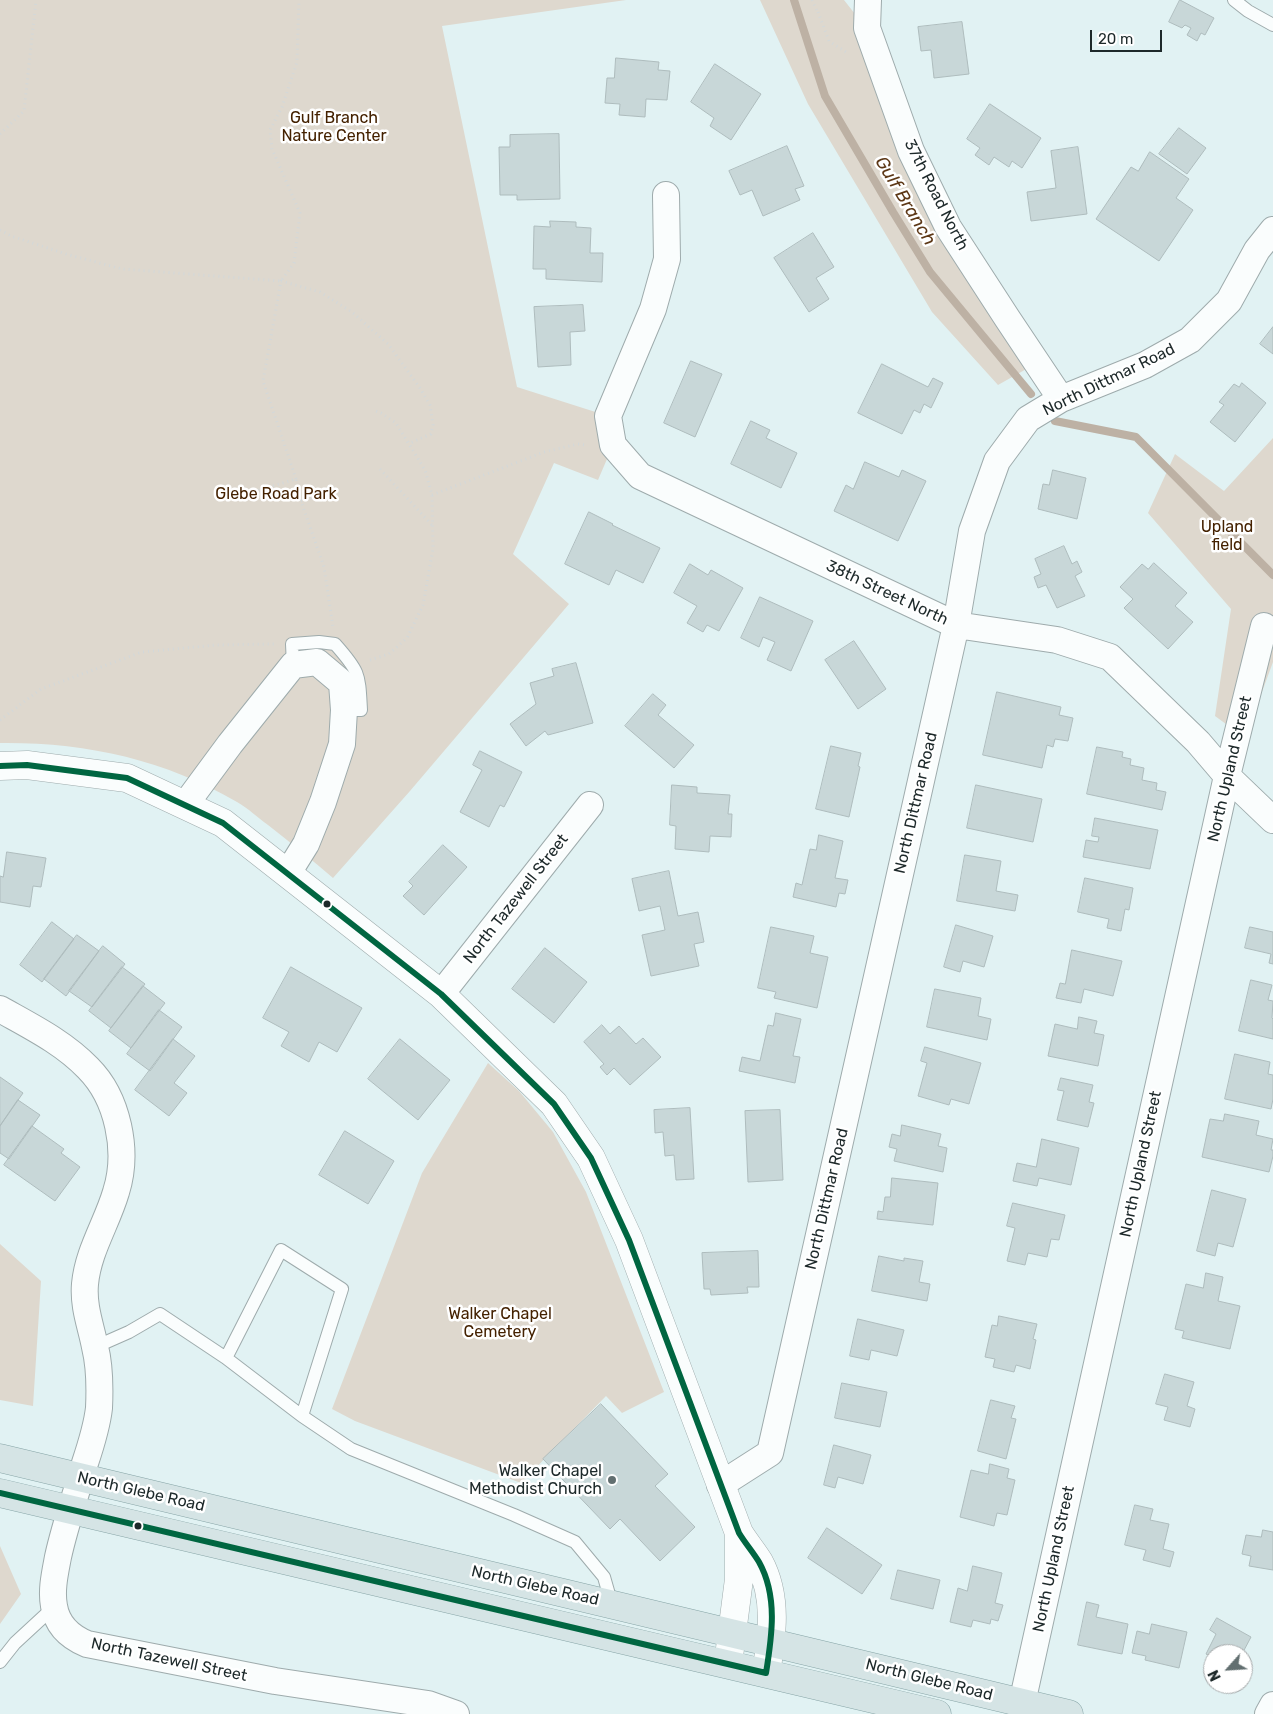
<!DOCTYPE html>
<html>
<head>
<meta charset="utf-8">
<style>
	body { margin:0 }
	#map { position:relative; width:1273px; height:1714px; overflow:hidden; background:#e1f2f3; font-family:Rubik,sans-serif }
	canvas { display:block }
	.north { position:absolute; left:1203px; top:1644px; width:50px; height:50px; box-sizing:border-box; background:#fff; border:1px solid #a5a9aa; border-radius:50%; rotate:244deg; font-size:14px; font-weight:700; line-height:20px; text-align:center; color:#1d292a }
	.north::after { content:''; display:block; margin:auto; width:18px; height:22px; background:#626f70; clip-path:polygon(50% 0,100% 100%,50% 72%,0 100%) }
	.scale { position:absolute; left:1090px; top:30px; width:72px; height:22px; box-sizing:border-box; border:2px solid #1d292a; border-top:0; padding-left:6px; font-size:15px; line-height:18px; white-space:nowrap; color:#1d292a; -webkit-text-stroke:4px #fff; paint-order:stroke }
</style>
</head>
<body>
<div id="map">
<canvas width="1273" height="1714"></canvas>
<div class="north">N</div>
<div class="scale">20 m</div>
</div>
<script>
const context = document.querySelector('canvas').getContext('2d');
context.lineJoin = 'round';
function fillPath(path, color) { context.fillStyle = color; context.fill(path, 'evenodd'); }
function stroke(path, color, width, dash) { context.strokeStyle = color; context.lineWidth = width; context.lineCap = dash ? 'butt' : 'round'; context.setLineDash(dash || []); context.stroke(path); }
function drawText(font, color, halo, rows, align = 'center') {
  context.font = font + ' Rubik,sans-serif'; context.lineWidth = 5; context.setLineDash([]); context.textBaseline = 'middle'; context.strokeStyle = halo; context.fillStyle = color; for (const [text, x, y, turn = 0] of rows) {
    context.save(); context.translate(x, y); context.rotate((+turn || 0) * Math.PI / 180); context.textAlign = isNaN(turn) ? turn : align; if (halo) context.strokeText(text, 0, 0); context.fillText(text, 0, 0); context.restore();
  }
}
fillPath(new Path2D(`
	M0,0h626l-184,26 75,361 91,29 5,29 -15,35 -44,-17 -41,91 56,50 -159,187 -77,87c-21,-18 -43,-36 -65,-53 -10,-7 -20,-17 -31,-23 -73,-43 -153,-60 -237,-59z
	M760,0h84l22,28 45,123 126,212 -39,22 -66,-73 -124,-208z
	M1273,438v224l-28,76 -30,-22 16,-107 -83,-96 27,-59 49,37z
	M488,1063l31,28 34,41 33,60 78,200 -42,21 -16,-17 -85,87 -166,-62 -23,-12 90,-236z
	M0,1244l41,37 -8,125 -33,-6z
	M0,1546l21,48 -21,30z`), '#ded8ce');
stroke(new Path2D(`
	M794,0l31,96 68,116 37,60 101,122
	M1055,421l81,16 137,138`), '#bdb1a4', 8);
const building = new Path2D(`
	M1180,0l34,18 -9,17 -4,-2 -4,8 -10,-6 4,-7 -6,-3 -3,3 -13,-6z
	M962,22l7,52 -35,4 -3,-28 -10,1 -3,-24z
	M616,58l43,4 -1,8 12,1 -3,29 -21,-1 -1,18 -26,-2 1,-11 -15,-1 2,-25h7z
	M715,64l46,30 -30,46 -21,-14 4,-8 -23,-16z
	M990,104l51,34 -19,30 -10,-7 -3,6 -15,-10 -5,8 -14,-10 5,-7 -13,-9z
	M1179,128l27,20 -19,26 -28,-20z
	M559,134l1,65 -43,1v-5h-17l-1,-48h11v-12z
	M787,146l17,40 -9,3 5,11 -37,16 -11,-26 -12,5 -11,-24z
	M1078,147l9,67 -56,7 -4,-29 29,-4 -5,-37z
	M1150,152l39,27 -13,19 17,12 -34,51 -63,-42 35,-52 7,4z
	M550,221l26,1v5l15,1 -1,25h13l-1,29 -56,-3v-10h-13l1,-43 16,1z
	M813,233l21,34 -18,11 13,21 -20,13 -35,-54z
	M583,305l2,26 -15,1 1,33 -33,2 -4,-60z
	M1273,327v27l-13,-10z
	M691,361l31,13 -27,63 -31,-14z
	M882,364l46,23 5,-9 10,5 -12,25 -7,-4 -4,9 -6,-3 -12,24 -44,-21z
	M1242,383l24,20 -31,39 -25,-20 14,-17 -5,-3 15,-18 5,3z
	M751,421l19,9 -4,8 31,15 -16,35 -50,-24z
	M865,462l34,15 3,-7 24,11 -28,60 -64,-30 12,-26 7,4z
	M1053,470l33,8 -9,41 -39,-10 5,-25 6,1z
	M589,512l24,12 -1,1 48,23 -17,35 -27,-13 -7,15 -44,-21z
	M1064,546l8,18 5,-3 5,11 -7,4 10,20 -28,12 -11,-23 -8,3 -4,-11 7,-3 -6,-15z
	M1154,563l33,30 -12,13 18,16 -25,27 -44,-41 9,-9 -13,-12 22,-23 6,5z
	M690,564l18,11 3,-5 32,18 -24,43 -12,-6 -4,7 -16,-9 10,-17 -23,-13z
	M760,597l53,24 -22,50 -24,-11 8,-18 -12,-5 -4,10 -18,-9z
	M854,641l32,48 -28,20 -33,-49z
	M576,663l17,60 -45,12 -3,-4 -19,15 -16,-22 26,-20 -6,-21 24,-7 -2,-7z
	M997,692l64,15 -2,8 14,3 -5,23 -13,-2 -2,8 -6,-2 -5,23 -59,-13z
	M653,694l13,11 -8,10 36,30 -20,23 -49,-42z
	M831,746l30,7 -3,13 2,1 -11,50 -33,-8z
	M1097,747l26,5 -1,5 9,2 -1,6 14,3 -2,12 15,3 -1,7 10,2 -4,18 -75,-16z
	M480,751l42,21 -18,35 -4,-2 -11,22 -29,-15 22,-42 -9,-5z
	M672,785l25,2v6l33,2 -2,19h4l-1,23 -21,-1 -1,16 -34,-3 1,-23 -6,-1z
	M976,785l66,14 -9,43 -66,-14z
	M1095,818l63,12 -8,39 -67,-12 3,-17 12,2 1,-5 -7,-1z
	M819,835l24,6 -8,37 13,2 -3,14 -6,-1 -3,14 -43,-10 3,-14 6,2 8,-36 6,1z
	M443,845l24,22 -43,48 -21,-19 10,-10 -4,-4z
	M7,852l39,6 -5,29 -8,-1 -3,21 -30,-5v-26l3,1z
	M965,855l36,6 -5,30 22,4 -3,16 -58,-10z
	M669,871l9,45 20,-4 6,30 -10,2 5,22 -48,10 -9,-41 23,-5 -5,-24 -21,5 -7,-32z
	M1085,878l48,10 -4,22 -4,-1 -4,22 -14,-3 2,-9 -31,-7z
	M52,922l22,17 -32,43 -22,-17z
	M956,925l37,11 -9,31 -21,-6 -3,11 -16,-5z
	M771,927l43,9 -4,17 18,4 -11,51 -43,-10 2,-6 -18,-4z
	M1250,927l23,5v32l-4,-1 2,-9 -26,-6z
	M77,935l22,16 -33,45 -22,-17z
	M103,946l22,18 -33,43 -23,-16z
	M545,948l42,34 -33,41 -42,-34z
	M1072,950l50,11 -9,35 -29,-7 -3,14 -25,-5 4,-15 5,1z
	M122,967l23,17 -34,44 -22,-17z
	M291,967l71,41 -25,44 -18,-10 -10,20 -28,-16 8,-14 -26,-14z
	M1251,980l21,5 -4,15 5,1 -1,17 1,1v20l-34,-8z
	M143,986l22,17 -34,45 -22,-17z
	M935,989l46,9 -3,18 13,3 -4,21 -60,-13z
	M159,1010l23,17 -32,44 -23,-17z
	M776,1013l25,6 -8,37 7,1 -5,26 -56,-12 3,-14 18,4 8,-36 5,1z
	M1079,1017l18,4 -3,12 10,2 -6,31 -50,-10 7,-32 22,5z
	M602,1025l8,9 9,-8 17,18 7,-6 18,19 -31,28 -16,-17 -7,7 -7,-8 4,-3 -20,-22z
	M173,1039l22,17 -21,27 13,10 -18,23 -34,-26z
	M400,1039l50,41 -32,40 -50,-41z
	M925,1047l56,16 -12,41 -18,-5 -2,6 -31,-9 9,-33 -6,-2z
	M1235,1054l35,8 -2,12 5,1v24l-2,10 -46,-10z
	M0,1077l23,16 -23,33z
	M1061,1078l32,7 -4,17 5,1 -6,24 -31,-7 7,-29 -6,-1z
	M18,1100l22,15 -31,44 -9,-6v-27z
	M690,1108l4,71 -18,1 -2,-25 -9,1 -2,-24 -8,1 -1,-23z
	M780,1110l3,70 -35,2 -3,-71z
	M1225,1114l34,7 -3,14 17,4 -2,11h2v6l-4,16 -67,-15 8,-38 13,2z
	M902,1125l39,9 -3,12 9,2 -4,24 -49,-11 3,-12 -8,-2 3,-13 8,2z
	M32,1126l32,23 -3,4 19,14 -25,34 -51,-36z
	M345,1131l49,30 -26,43 -49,-29z
	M1042,1139l37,9 -8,37 -32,-7 -2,8 -24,-5 4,-18 19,4z
	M892,1178l46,5 -5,42 -56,-6 1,-8 5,1 2,-15h5z
	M1212,1190l34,9 -13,48 -15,-4 -3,13 -18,-5z
	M1013,1203l52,12 -6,25 -8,-1 -4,18 -19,-4 -3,12 -18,-4 8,-33 -8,-2z
	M758,1251l1,36h-12l1,6 -37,2 -1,-6h-6l-2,-36z
	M879,1256l25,5v-3l19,3 -4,21 11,2 -3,17 -55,-10z
	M1206,1273l17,4 -5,24 22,5 -10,43 -48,-11 2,-7 -9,-2 11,-45 17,4z
	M999,1316l38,8 -4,15 3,1 -6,29 -14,-4 -2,7 -21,-5 2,-8 -10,-2 7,-32 5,1z
	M858,1319l46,11 -7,26 -26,-6 -2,10 -19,-4z
	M1165,1374l29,8 -7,24 8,3 -5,18 -26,-7 4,-13 -12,-3z
	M842,1383l45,9 -7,35 -45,-9z
	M991,1400l24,6 -4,12 5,1 -10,40 -28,-8z
	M601,1404l67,70 -13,12 40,41 -35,34 -40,-42 -10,10 -67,-70z
	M834,1445l37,10 -8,29 -25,-7 -3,11 -11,-3z
	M990,1464l19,5 -2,9 8,2 -8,35 -10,-2 -3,13 -34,-9 11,-47 17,4z
	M1135,1505l18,4 -3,11 19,4 -6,25 11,3 -4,15 -27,-7 3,-10 -21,-5z
	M827,1528l55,37 -20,29 -54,-36z
	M1263,1530l10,2v38l-24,-4 2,-10 -9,-2 4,-19 15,2z
	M973,1566l29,7 -7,30 8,2 -5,16 -7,-2 -1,5 -17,-4 -2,7 -21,-5 8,-34 9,3z
	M898,1570l42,10 -7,29 -42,-10z
	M1087,1602l12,3 -3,12 32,7 -6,30 -44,-9z
	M1217,1618l34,19 -9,17h-29v14l-4,-3 4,-7 -7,-4 10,-20 -6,-4z
	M1152,1624l35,8 -8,36 -34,-8 1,-4 -14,-3 5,-22 12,3z`);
fillPath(building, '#c8d7d8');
stroke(building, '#aebcbd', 1);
const service = new Path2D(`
	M1234,0l14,11 25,14
	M293,665l-1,-21 27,-2 16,2c25,28 24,30 26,66h-17
	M95,1347l34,-15 31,-18 66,44 55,-108 61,39 -40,127 -76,-58
	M302,1416l49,33 163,66 61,27 29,35 8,28
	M0,1662l15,-19 39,-36`);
const minor = new Path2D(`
	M868,0l-1,28 44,123 37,76 59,91 54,81
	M666,195l1,64 -14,50 -45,107 5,29 27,31 316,149 101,15 53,17 88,85 29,34 46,44
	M185,805l45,-61 63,-79 24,-3 25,21 2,27 -2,34 -19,58 -17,42 -18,29
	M441,994l149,-189
	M0,1009c30,17 63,33 88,59 30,30 41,83 28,124 -9,31 -28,59 -31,92 -2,23 6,42 10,63 5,20 5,40 4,61 -2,18 -8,37 -14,55 -9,31 -20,62 -27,94 -3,16 -7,33 -4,49 3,19 16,31 33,38l188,37 153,23 28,10
	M720,1485l50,-32 186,-828 16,-94 25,-70 31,-42 33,-20 84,-34 45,-25 39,-39 28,-51 16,-20
	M1022,1703l205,-927 37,-150
	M1268,1714l5,-9`);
const tertiary = new Path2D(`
	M0,766l27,-1 100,13 96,45 218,171 113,110 37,54 38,82 110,293c6,10 14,19 20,29 19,35 13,74 7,111
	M728,1664l11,-85v-46`);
const primary = new Path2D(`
	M0,1458l1069,256
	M0,1493l937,221`);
stroke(service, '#9eabac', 14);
stroke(minor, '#9eabac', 28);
stroke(tertiary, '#9eabac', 29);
stroke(primary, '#86a4a6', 29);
stroke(new Path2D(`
	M812,0l6,13
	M818,12l11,29 20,13
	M0,134l24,-23 12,-111
	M0,230l11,6 55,18 56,15 159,12 13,-18 6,-50 -28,-64 -2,-19 12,-23 15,-45 2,-62
	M380,469l52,56
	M296,479l-33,-98 18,-100 39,11 32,20 36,32 32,44 10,17 3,20 -2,9 -21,9
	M249,493l47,-14 5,22 23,66 9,60
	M432,495l112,-43 34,-8 9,1
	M301,501l13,-4 -1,-4
	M370,660l19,-6 18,-16 16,-33 10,-56 -1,-54 -7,-25 -29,-47 -15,-10 -8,-3
	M0,720l41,-31 101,-37 74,-7 59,-1`), '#d3d8d9', 3, [1, 4]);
stroke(service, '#fafdfd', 12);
stroke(minor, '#fafdfd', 26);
stroke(tertiary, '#fafdfd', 28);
stroke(primary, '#d5e4e5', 28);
stroke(new Path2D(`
	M0,766l27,-1 100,13 96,45 218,171 113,110 37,54 38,82 110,293c6,10 14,19 20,29 19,34 13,74 7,111l-766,-180`), '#006641', 6);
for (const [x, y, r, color] of [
	[327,904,4.5,"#1d292a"],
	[612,1480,5,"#626f70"],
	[138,1526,4.5,"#1d292a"]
]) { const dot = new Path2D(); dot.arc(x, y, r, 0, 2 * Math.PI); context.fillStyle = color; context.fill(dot); stroke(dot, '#fff', 2); }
drawText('16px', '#442100', '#fff', [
	["Gulf Branch",334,118],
	["Nature Center",334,136],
	["Glebe Road Park",276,494],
	["Upland",1227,527],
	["field",1227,545],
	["Walker Chapel",500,1314],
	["Cemetery",500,1332]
]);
drawText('16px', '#1d292a', '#fff', [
	["37th Road North",936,195,63],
	["North Dittmar Road",1109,380,-26],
	["38th Street North",887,593,25],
	["North Upland Street",1230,769,-77],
	["North Dittmar Road",916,803,-77],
	["North Tazewell Street",516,899,-52],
	["North Upland Street",1141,1164,-78],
	["North Dittmar Road",827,1199,-77],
	["North Glebe Road",141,1492,13],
	["North Upland Street",1054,1559,-78],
	["North Glebe Road",535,1586,13],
	["North Tazewell Street",169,1660,12],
	["North Glebe Road",929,1680,14]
]);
drawText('16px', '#1d292a', '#fff', [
	["Walker Chapel",602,1471],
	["Methodist Church",602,1489]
], 'right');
drawText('italic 18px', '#5d3817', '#fff', [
	["Gulf Branch",905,201,59]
]);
</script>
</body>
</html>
